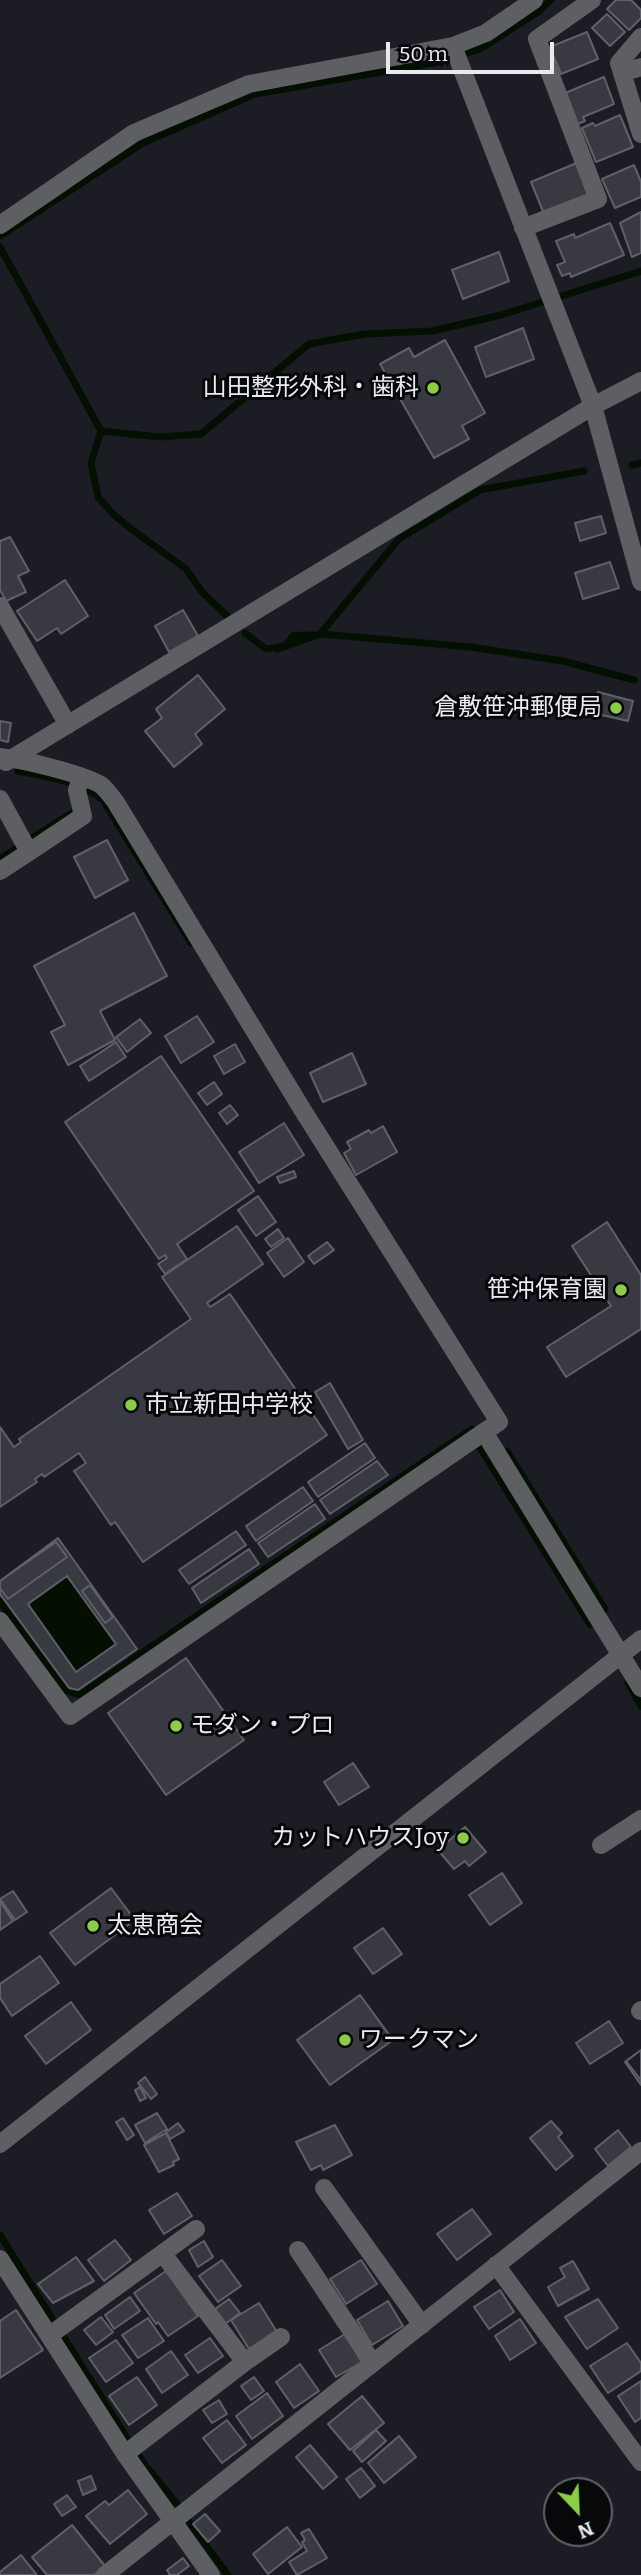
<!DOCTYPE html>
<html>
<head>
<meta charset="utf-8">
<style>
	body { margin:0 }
	#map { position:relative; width:641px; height:2575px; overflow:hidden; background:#1c1d24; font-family:Bitter,serif }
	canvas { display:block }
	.north { position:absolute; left:543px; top:2477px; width:70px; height:70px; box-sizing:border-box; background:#07080a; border:2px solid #616366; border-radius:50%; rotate:157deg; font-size:19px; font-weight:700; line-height:28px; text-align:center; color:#e9ebef }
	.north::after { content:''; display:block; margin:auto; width:24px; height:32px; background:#8bce46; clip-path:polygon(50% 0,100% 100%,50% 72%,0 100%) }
	.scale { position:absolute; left:386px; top:42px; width:168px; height:32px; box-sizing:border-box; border:4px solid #e9ebef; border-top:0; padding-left:9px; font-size:21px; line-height:24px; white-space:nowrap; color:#e9ebef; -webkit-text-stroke:5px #07080a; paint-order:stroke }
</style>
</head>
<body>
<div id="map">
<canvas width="641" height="2575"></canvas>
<div class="north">N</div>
<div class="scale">50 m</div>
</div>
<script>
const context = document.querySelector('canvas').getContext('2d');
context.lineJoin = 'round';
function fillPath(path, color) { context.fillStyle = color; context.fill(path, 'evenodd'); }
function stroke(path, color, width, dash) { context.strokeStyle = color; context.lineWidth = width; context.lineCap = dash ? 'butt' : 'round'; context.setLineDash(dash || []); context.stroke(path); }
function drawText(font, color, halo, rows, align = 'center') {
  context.font = font + ' Bitter,"Noto Sans JP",serif'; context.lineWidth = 6; context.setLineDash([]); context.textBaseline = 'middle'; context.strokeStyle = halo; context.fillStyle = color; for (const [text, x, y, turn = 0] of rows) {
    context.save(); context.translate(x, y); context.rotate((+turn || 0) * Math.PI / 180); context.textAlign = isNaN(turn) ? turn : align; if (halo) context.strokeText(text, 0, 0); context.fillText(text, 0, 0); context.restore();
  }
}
fillPath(new Path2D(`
	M330,631l-2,4 -54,19 18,-22z
	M67,1576l49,68 -40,28 -48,-68z`), '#030f00');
stroke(new Path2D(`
	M0,236l143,-93 112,-49 183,-32 42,-13 58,-37 13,-12
	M0,247l101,184 -10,32 7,34 15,17 17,14 56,41 16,23 25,24
	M101,431l59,6 41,-3 108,-90 55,-10 68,-3 69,-16 140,-44
	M632,465l9,-2
	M245,633l21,16 20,-3
	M320,634l79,-95 81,-49 104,-19
	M321,634l149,13 93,14 71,19
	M18,771c30,6 61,10 85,29l88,143
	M0,859l73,-47
	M474,1438l116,187
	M507,1451l98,158
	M0,1602l67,89 13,4 392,-266
	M628,1683l13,23
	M0,2235l127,203 18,27 32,39
	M189,2522l39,53`), '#030f00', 7);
const building = new Path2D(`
	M616,0h15l10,10v8l-12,12 -22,-21z
	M607,14l18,18 -15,14 -18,-18z
	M587,32l11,27 -37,15 -11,-27z
	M604,77l10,27 -31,13 2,4 -10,4 -10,-32z
	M620,115l13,32 -37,15 -14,-34 11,-5 2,3z
	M579,162l13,33 -48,19 -13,-32z
	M634,165l7,17v15l-26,11 -13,-29z
	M641,212v41l-9,4 -12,-34z
	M610,223l14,32 -53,22 -1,-4 -8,3 -5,-11 8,-3 -9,-21 18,-7 1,4z
	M499,252l10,29 -46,18 -11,-29z
	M523,328l11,31 -48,18 -11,-30z
	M445,340l40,73 -23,13 7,13 -35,19 -54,-94 29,-16 5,9z
	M601,516l5,17 -26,8 -5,-18z
	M10,537l19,34 -11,5 8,16 -20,9 -6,-11v-49z
	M610,562l9,26 -36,11 -8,-26z
	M65,580l23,36 -27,18 -4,-6 -20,13 -20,-30z
	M183,610l15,26 -29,16 -14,-26z
	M198,675l27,34 -30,25 7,10 -28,23 -29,-36 17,-13 -6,-9z
	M598,692l35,9 -5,20 -35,-8z
	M0,721l11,2 -3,19 -8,-2z
	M107,840l21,40 -33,18 -21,-41z
	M134,913l33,63 -67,35 15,29 -47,25 -17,-33 14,-7 -31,-59z
	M197,1016l17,26 -33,21 -16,-27z
	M140,1019l11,14 -24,19 -11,-15z
	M116,1042l10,15 -37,24 -9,-15z
	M235,1044l10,18 -21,12 -10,-18z
	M352,1053l14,31 -43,18 -13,-29z
	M161,1056l93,135 -77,53 10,15 -22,15 -7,-10 9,-6 -2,-3 -6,4 -94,-137z
	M214,1082l8,12 -15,11 -9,-12z
	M230,1105l8,10 -11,9 -8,-11z
	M284,1123l20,32 -45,28 -20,-31z
	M383,1126l14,26 -41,23 -12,-22 7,-4 -4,-7 22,-12 2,3z
	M294,1171l2,6 -16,6 -3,-6z
	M258,1196l18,26 -20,14 -18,-26z
	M607,1222l34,53v54l-75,48 -19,-30 64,-41 -39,-60z
	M237,1226l26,38 -56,39 3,4 20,-13 97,141 -184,127 -28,-40 -4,3 -37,-54 12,-8 -7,-10 -35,24 -2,-3 -7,5 2,3 -37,25v-80l14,20 7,-5 -2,-3 172,-120 -29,-42z
	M278,1229l6,9 -13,9 -6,-8z
	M288,1238l16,24 -20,15 -17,-24z
	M327,1242l7,8 -20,14 -6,-8z
	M330,1383l33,57 -15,9 -33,-57z
	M365,1443l10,15 -57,39 -10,-15z
	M377,1461l11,14 -58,39 -10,-14z
	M303,1487l10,14 -57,40 -10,-15z
	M315,1504l10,15 -57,38 -10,-14z
	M236,1531l10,14 -57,39 -10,-14z
	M58,1538l79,111 -59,41 -9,-2 -69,-94v-6l8,11 59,-42 -11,-15 -56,39zM67,1576l49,68 -40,28 -48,-68zM90,1585l23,32 -8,6 -23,-32z
	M56,1542l11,15 -59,42 -8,-11v-7z
	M249,1549l10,15 -58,39 -9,-15z
	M90,1585l23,32 -8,6 -23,-32z
	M186,1658l58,82 -78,55 -58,-82z
	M353,1763l16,24 -30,18 -15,-23z
	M465,1827l21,25 -17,14 -4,-5 -11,8 -16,-19z
	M502,1873l20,30 -32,22 -21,-30z
	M111,1888l24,32 -60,45 -25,-32z
	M13,1891l14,21 -12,8 -15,-21z
	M0,1901l13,20 -13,9z
	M383,1928l19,26 -29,20 -19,-26z
	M40,1956l19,27 -47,33 -12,-18v-14z
	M360,1995l33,45 -63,45 -33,-45z
	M71,2002l20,28 -45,34 -21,-28z
	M609,2021l14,22 -33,21 -14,-21z
	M641,2050v35l-16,-23z
	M641,2050v30l-15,-19z
	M145,2077l12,17 -6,5 -13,-16z
	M140,2087l6,11 -6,3 -5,-11z
	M157,2113l10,16 -22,14 -10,-18z
	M123,2118l11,17 -7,5 -11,-18z
	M551,2121l11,12 -4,4 15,19 -17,14 -26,-32z
	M178,2123l6,8 -14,8 -4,-7z
	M335,2125l17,30 -29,15 -2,-5 -10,5 -15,-28z
	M618,2130l13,17 -23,19 -13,-17z
	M166,2133l13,26 -6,3 1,3 -15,7 -15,-27z
	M177,2193l15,23 -28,18 -15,-24z
	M472,2209l19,25 -34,26 -20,-26z
	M115,2240l16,20 -27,21 -16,-21z
	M204,2241l9,16 -15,10 -9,-17z
	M76,2257l18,24 -41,22 -15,-19z
	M222,2260l19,26 -23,16 -19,-26z
	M361,2260l16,24 -31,20 -16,-25z
	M573,2261l16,28 -31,17 -10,-19 17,-10 -5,-9z
	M166,2271l32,45 -30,20 -10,-14 -2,2 -22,-31z
	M500,2290l14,22 -25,17 -15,-22z
	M130,2297l10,14 -26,18 -9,-14z
	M229,2299l11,14 -15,11 -10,-15z
	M598,2299l20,29 -31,21 -22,-32z
	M388,2301l15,25 -31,19 -15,-25z
	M259,2303l18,29 -28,17 -18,-29z
	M16,2310l27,40 -43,28v-57z
	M101,2317l12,15 -17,13 -12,-15z
	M148,2318l16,23 -26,17 -16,-23z
	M520,2319l16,24 -26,17 -15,-24z
	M345,2334l17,28 -26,15 -17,-27z
	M210,2338l13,18 -25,17 -13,-18z
	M116,2340l17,23 -27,19 -17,-24z
	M627,2343l14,20v8l-33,22 -18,-27z
	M171,2351l17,24 -26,18 -16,-24z
	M300,2364l19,27 -25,17 -18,-26z
	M137,2377l20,28 -28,20 -20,-29z
	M254,2377l10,14 -13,9 -10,-14z
	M641,2381v37l-6,4 -17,-26z
	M267,2393l16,23 -31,23 -16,-23z
	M362,2396l22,27 -34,27 -22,-26z
	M219,2400l8,14 -15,9 -9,-13z
	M227,2420l19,25 -24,18 -19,-25z
	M376,2430l10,11 -24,21 -9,-11z
	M399,2436l17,21 -32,26 -16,-20z
	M310,2445l27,32 -14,12 -27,-32z
	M361,2468l14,18 -15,12 -14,-19z
	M91,2476l5,13 -13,6 -5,-14z
	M128,2490l19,24 -37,30 -24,-28 19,-15 4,4z
	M67,2495l9,12 -14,9 -8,-12z
	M205,2514l15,17 -12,11 -15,-18z
	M72,2525l33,41 -11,9h-47l-15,-18z
	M287,2527l15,20 -34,27 -15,-20z
	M309,2529l18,29 -30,17 -8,-13 18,-11 -5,-9 3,-2 -4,-7z
	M21,2555l16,20h-37v-3z
	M183,2558l6,8 -12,9h-7l-3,-5z`);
fillPath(building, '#393a41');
stroke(building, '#5f6169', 2);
stroke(new Path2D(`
	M641,37l-22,26 22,71
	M453,46l140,360 48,176
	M622,73l19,-6
	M0,225l134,-92 115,-49 204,-38 33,-13 48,-33
	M523,228l75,-29 -61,-160 55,-39
	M0,606l68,119
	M0,757c24,3 80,16 101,28 5,4 10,11 14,16l187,308 197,313 -15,10
	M6,762l587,-356 48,-25
	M0,799l29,53 -29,19
	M29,852l54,-36 -6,-26 4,-12
	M0,1621l70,95 414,-284 157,256
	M601,1845l40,-26
	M640,2011l1,-1
	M0,2144l641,-505
	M324,2188l98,137
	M298,2250l74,112
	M163,2254l82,108
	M0,2259l125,195 86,121
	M496,2265l145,197
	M50,2335l146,-106
	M125,2454l120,-92 36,-25
	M105,2575l536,-424`), '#5e5f63', 18);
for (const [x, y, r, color] of [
	[433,388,7,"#8bce46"],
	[616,708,7,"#8bce46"],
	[621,1290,7,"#8bce46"],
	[131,1405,7,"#8bce46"],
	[176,1726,7,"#8bce46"],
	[463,1838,7,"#8bce46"],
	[93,1926,7,"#8bce46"],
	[345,2040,7,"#8bce46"]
]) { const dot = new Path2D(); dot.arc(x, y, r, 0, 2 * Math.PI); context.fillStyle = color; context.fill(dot); stroke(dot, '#07080a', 2.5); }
drawText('24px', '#e9ebef', '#07080a', [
	["山田整形外科・歯科",419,388],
	["倉敷笹沖郵便局",602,708],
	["笹沖保育園",607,1290],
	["市立新田中学校",145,1405,"left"],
	["モダン・プロ",190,1726,"left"],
	["カットハウスJoy",449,1838],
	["太恵商会",107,1926,"left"],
	["ワークマン",359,2040,"left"]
], 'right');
</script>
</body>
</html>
